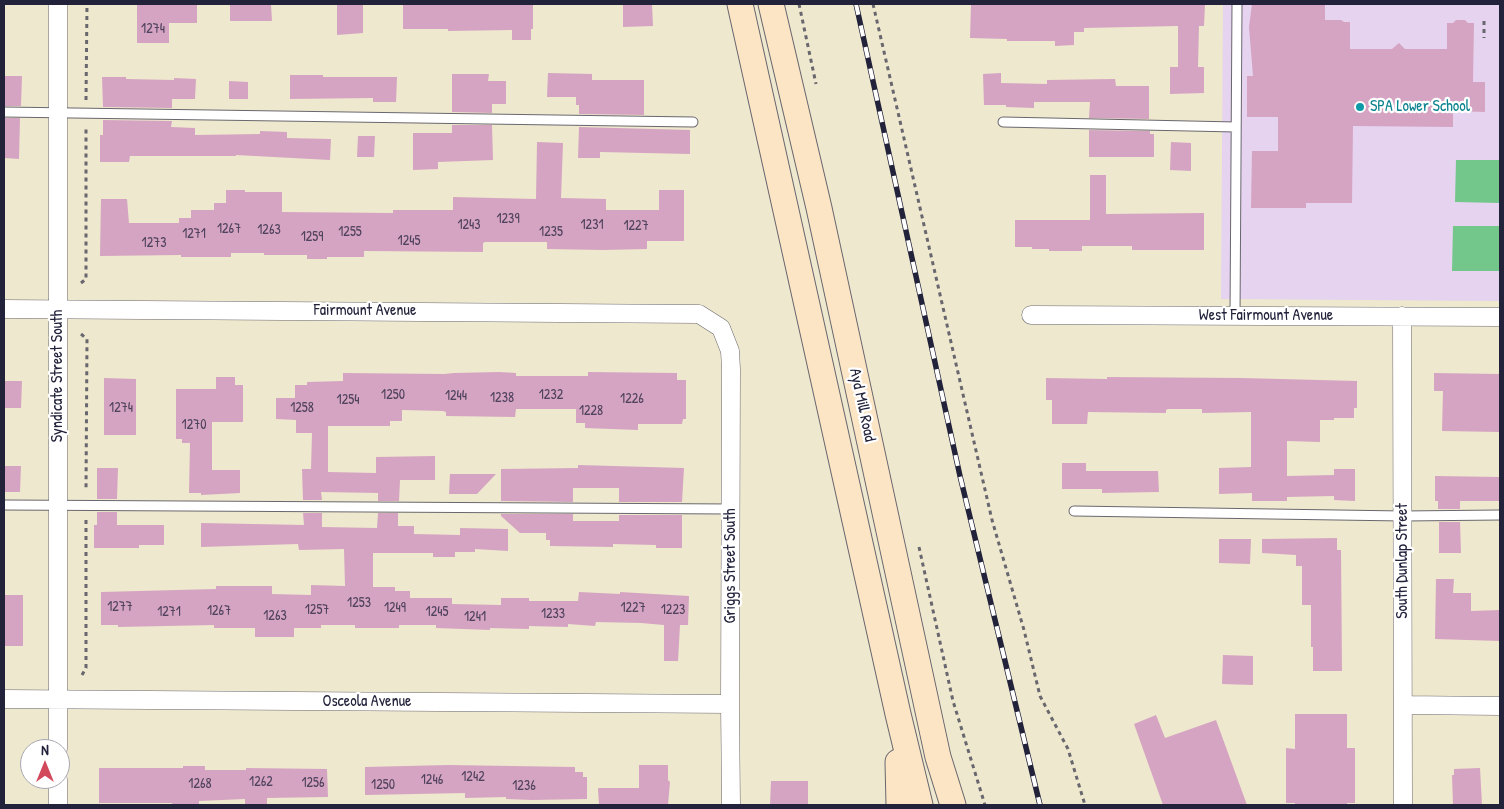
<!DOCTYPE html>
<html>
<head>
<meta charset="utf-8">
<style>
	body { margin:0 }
	#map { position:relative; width:1504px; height:809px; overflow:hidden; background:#eee8ce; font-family:"Patrick Hand",sans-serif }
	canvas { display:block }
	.frame { position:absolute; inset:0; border:5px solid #22223b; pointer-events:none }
	.north { position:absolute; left:20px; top:739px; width:50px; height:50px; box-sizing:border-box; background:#fff; border:1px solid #a7a7b1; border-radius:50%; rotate:0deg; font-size:14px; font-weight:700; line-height:20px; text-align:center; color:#22223b }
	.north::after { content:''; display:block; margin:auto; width:18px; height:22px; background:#d1495b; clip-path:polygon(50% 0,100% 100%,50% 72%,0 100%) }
</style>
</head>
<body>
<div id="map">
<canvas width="1504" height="809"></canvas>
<div class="frame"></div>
<div class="north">N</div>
</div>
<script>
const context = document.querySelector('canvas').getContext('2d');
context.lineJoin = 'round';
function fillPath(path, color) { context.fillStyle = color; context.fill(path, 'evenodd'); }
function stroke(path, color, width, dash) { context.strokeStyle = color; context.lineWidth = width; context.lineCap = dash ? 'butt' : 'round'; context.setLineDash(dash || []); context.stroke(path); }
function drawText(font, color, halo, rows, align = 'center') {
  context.font = font + ' "Patrick Hand",sans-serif'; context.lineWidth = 4.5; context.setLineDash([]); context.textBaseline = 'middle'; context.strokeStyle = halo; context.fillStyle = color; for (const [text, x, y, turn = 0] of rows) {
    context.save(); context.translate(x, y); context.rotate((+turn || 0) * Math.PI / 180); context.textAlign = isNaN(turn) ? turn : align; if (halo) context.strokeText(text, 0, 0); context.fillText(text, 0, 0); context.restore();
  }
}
fillPath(new Path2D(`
	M1223,4h277v297l-279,-2z`), '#e5d3f0');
fillPath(new Path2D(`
	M1456,160h44v43l-45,-1z
	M1453,226h47v45h-48z`), '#73c78a');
fillPath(new Path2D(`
	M137,4h60v19h-28v20h-32z
	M230,4h41l1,17h-42z
	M337,4h26v29l-26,2z
	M403,4h130v25h-2v11h-19v-10l-64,1v-2h-45z
	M623,4h29l1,22 -30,1z
	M971,4h234l-1,22h-5l-1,41h6v26l-34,1v-27h8v-41l-94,2v4h-10v13l-19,1v-5h-48v-2l-37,-1z
	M1252,4h73v16h16l3,2h6v27h42l7,-6 6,6h42v-26h6l3,-3h9l3,3h6l-1,59h12v30l-32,-1v16l-100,-1 -1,77h-46v5h-55l1,-57h26v-34h-31v-41h6l-4,-49z
	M548,73l44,1v6h52v35l-65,-1v-9h-3v-8h-29z
	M1001,73v10l46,1v-4l68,-1 1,7h33v33l-60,-1 1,-16h-56v6l-28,-1v-2h-22l-1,-31z
	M452,74h37l-1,7h18v23h-14v9l-40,-1z
	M290,75h33v2h74l-1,25h-23v-4l-83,1z
	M4,76h18l-1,30h-17z
	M102,77h24v2l48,1v-2l22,1 -1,20h-23v9l-69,-1z
	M229,81l19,1v17h-19z
	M4,118h16l-1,41 -15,-1z
	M103,120l69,1 -1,6 24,1v7l65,-1v-3l27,1v6l44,1 -1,21 -94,-5v1h-106l-1,6h-29v-27h3z
	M452,125h40l1,35 -55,2v7l-25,1v-37h39z
	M579,127l111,3v24l-90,-2v6h-22z
	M1089,130l61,1v3h4v23h-65z
	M358,136h17l-1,21h-17z
	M537,142l26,1 -2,55 45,1v11h53v-20h25v51h-37v8l-44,1 -56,-1v-7h-62l-2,1v9l-119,-1v6h-37v2h-20v-4h-43v-2h-33v4h-50v-2l-81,1 1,-57h26l2,24h50v-5h12v-8h23v-7h12v-13h19v2h37v20l111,1v-3h60v-13l83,2z
	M1171,142l20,1v28l-21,-1z
	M1090,175h16v39l98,-1v37h-72v-4h-50v5h-33v-2h-17v-2h-17v-27h75z
	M499,372l17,1v3h72v-4l89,1v7h9v39h-3l-1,5h-44v6l-53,-2v-5h-9v-14h-60l-1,8 -69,-1v-4l-3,-1 -41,-1v11h-12v5h-62v46l48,1v-16l59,-1v24h-35l-1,21h-21v-8l-57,-1 1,8h-19l-1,-31h9l1,-36h-16v-13l-20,-1v-21h19v-13h12v-3l36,-1v-8l101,1 10,-1z
	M1434,373l66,1v58l-58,-1 1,-40h-9z
	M216,377h19v8h8v37h-31v48h28v23l-39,2v-2h-12l1,-50h-8v-4h-6v-50h40z
	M1107,377l135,1 115,3v27h-3v10h-20v2h-14v22l-33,-1v35l47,-1v-6h21v32l-21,-1v-4l-47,1v4h-35v-8l-33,1v-26l32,-1v-55l-49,1v-4h-34l-2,1v3l-78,-1 -1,12h-35v-24h-6v-22l61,1z
	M104,378l32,1v56h-32z
	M4,381h18l-1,27h-17z
	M1062,463h24v8h72l1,21 -57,1v-4h-40z
	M578,465l106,3 -2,34h-63v-14h-46v14l-72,-1v-32l77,-1z
	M4,466h17l-1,26h-16z
	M97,468h21l-1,31h-20z
	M450,474h46l-19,20h-28z
	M1435,476l65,1v24h-40v8h-22v-8h-3z
	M97,512h20v13h47v20h-25v3h-45v-23h3z
	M303,513h19v14l55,1 1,-15h20v13h16v8l46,1v-7l48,1v22l-33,-2v3h-20v5h-22v-4h-60v34h22v4h15v7h42v6l49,1v-7h28v3h49l1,-9 41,2v-2l69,4 -1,29h-8l-2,36h-14v-36l-23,-2 -45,-1 -1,4 -27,-2v3l-39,-1v3l-39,-1v2l-54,-2v-3h-37v3h-44v-3h-34v3h-27v9h-39v-9h-41v-3l-96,2v-2h-17v-33l115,-3v-3h56v8l39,1v-10l34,1 -1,-37 -45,1 -1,-6 -97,3v-24l103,2z
	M501,514h72v7h46v-6h63v33h-26v-3l-43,-1v3l-63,-1v-6h-4v-7h-26l-19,-17z
	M1439,522h21l1,31h-22z
	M1337,538v12h4l1,121h-29v-24h-2v-42h-9v-39h-6v-11l-34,-2v-14z
	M1219,539h32l-1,25 -31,-1z
	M1436,579h18l-1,14h18v18l29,-1v31l-65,-2z
	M4,595h19v51h-19z
	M1223,655l30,1v29l-31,-1z
	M1295,714h52v34h8v55h-8v2h-52v-2h-9v-55l9,1z
	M1156,715l9,23 51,-18 31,85h-84l-29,-81z
	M448,765l127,2v5h8v5h4v22l-55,1 -26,-1v-2l-41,1v-5l-100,2v-28z
	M639,765h29v15l2,2 -2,23h-69l-1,-17h41z
	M183,766h22v4h41v-2l81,1 1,28 -61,1v7h-22v-6l-46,2v4h-27v-2h-73v-35h84z
	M1480,768l2,37h-29l-1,-30h2v-6z
	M771,781h37v24h-38z`), '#d5a4c2');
const lane = new Path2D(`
	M4,112l689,10
	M1003,122l233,5
	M1235,316l2,-312
	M4,505l727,4
	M1074,511l329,5 97,-1`);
const street = new Path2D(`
	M4,309l695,5 22,14 9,23 1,18 -1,335 1,101
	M1031,315l469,2
	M1402,316l1,489
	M4,699l726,5
	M1403,705l97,1
	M58,749v-745
	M58,805v-26`);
const secondary = new Path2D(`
	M740,4l158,710 22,91
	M771,4l48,204 119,549 15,48
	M898,762l1,43`);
stroke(lane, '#69676e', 11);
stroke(street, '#69676e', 19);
stroke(secondary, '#69676e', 27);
stroke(new Path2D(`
	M799,4l17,80
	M873,4l119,516 32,110 16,66 28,53 17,56
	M1484,21v17
	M86,100l1,-96
	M81,283l5,-4v-151
	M81,334l6,5 -1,151
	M919,547l34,154 32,104
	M82,675l4,-7v-149`), '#69676e', 3, [4, 4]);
stroke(lane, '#fff', 9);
stroke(street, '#fff', 18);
stroke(secondary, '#fce5c4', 25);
const rail = new Path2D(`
	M856,4l104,472 80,329`);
stroke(rail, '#22223b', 5.5);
stroke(rail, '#fff', 4, [11]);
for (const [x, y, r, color] of [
	[1360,107,5,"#0f9aa8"]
]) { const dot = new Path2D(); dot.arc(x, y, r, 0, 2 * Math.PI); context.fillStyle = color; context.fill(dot); stroke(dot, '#fff', 2); }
drawText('14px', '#4f425d', null, [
	["1274",153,29],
	["1239",508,219],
	["1243",469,225],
	["1231",592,225],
	["1227",636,226],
	["1267",229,229],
	["1263",269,230],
	["1255",350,232],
	["1235",551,232],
	["1271",194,234],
	["1259",312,237],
	["1245",409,241],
	["1273",154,243],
	["1250",393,395],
	["1232",551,395],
	["1244",456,396],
	["1238",502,398],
	["1226",632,399],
	["1254",348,400],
	["1274",121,408],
	["1258",302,408],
	["1228",591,411],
	["1270",194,425],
	["1253",359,603],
	["1277",120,607],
	["1249",395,608],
	["1227",633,608],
	["1257",317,610],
	["1223",673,610],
	["1267",219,611],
	["1271",169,612],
	["1245",437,612],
	["1233",553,614],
	["1263",275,616],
	["1241",475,617],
	["1242",473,777],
	["1246",432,780],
	["1262",261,782],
	["1256",313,783],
	["1268",200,784],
	["1250",383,785],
	["1236",524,786]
]);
drawText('16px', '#0d838f', '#fff', [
	["SPA Lower School",1370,107]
], 'left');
drawText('16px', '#22223b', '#fff', [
	["Fairmount Avenue",365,311],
	["West Fairmount Avenue",1266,316],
	["Syndicate Street South",58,376,-90],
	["Ayd Mill Road",862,405,78],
	["South Dunlap Street",1403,561,-90],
	["Griggs Street South",731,566,-90],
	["Osceola Avenue",367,702]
]);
</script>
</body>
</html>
